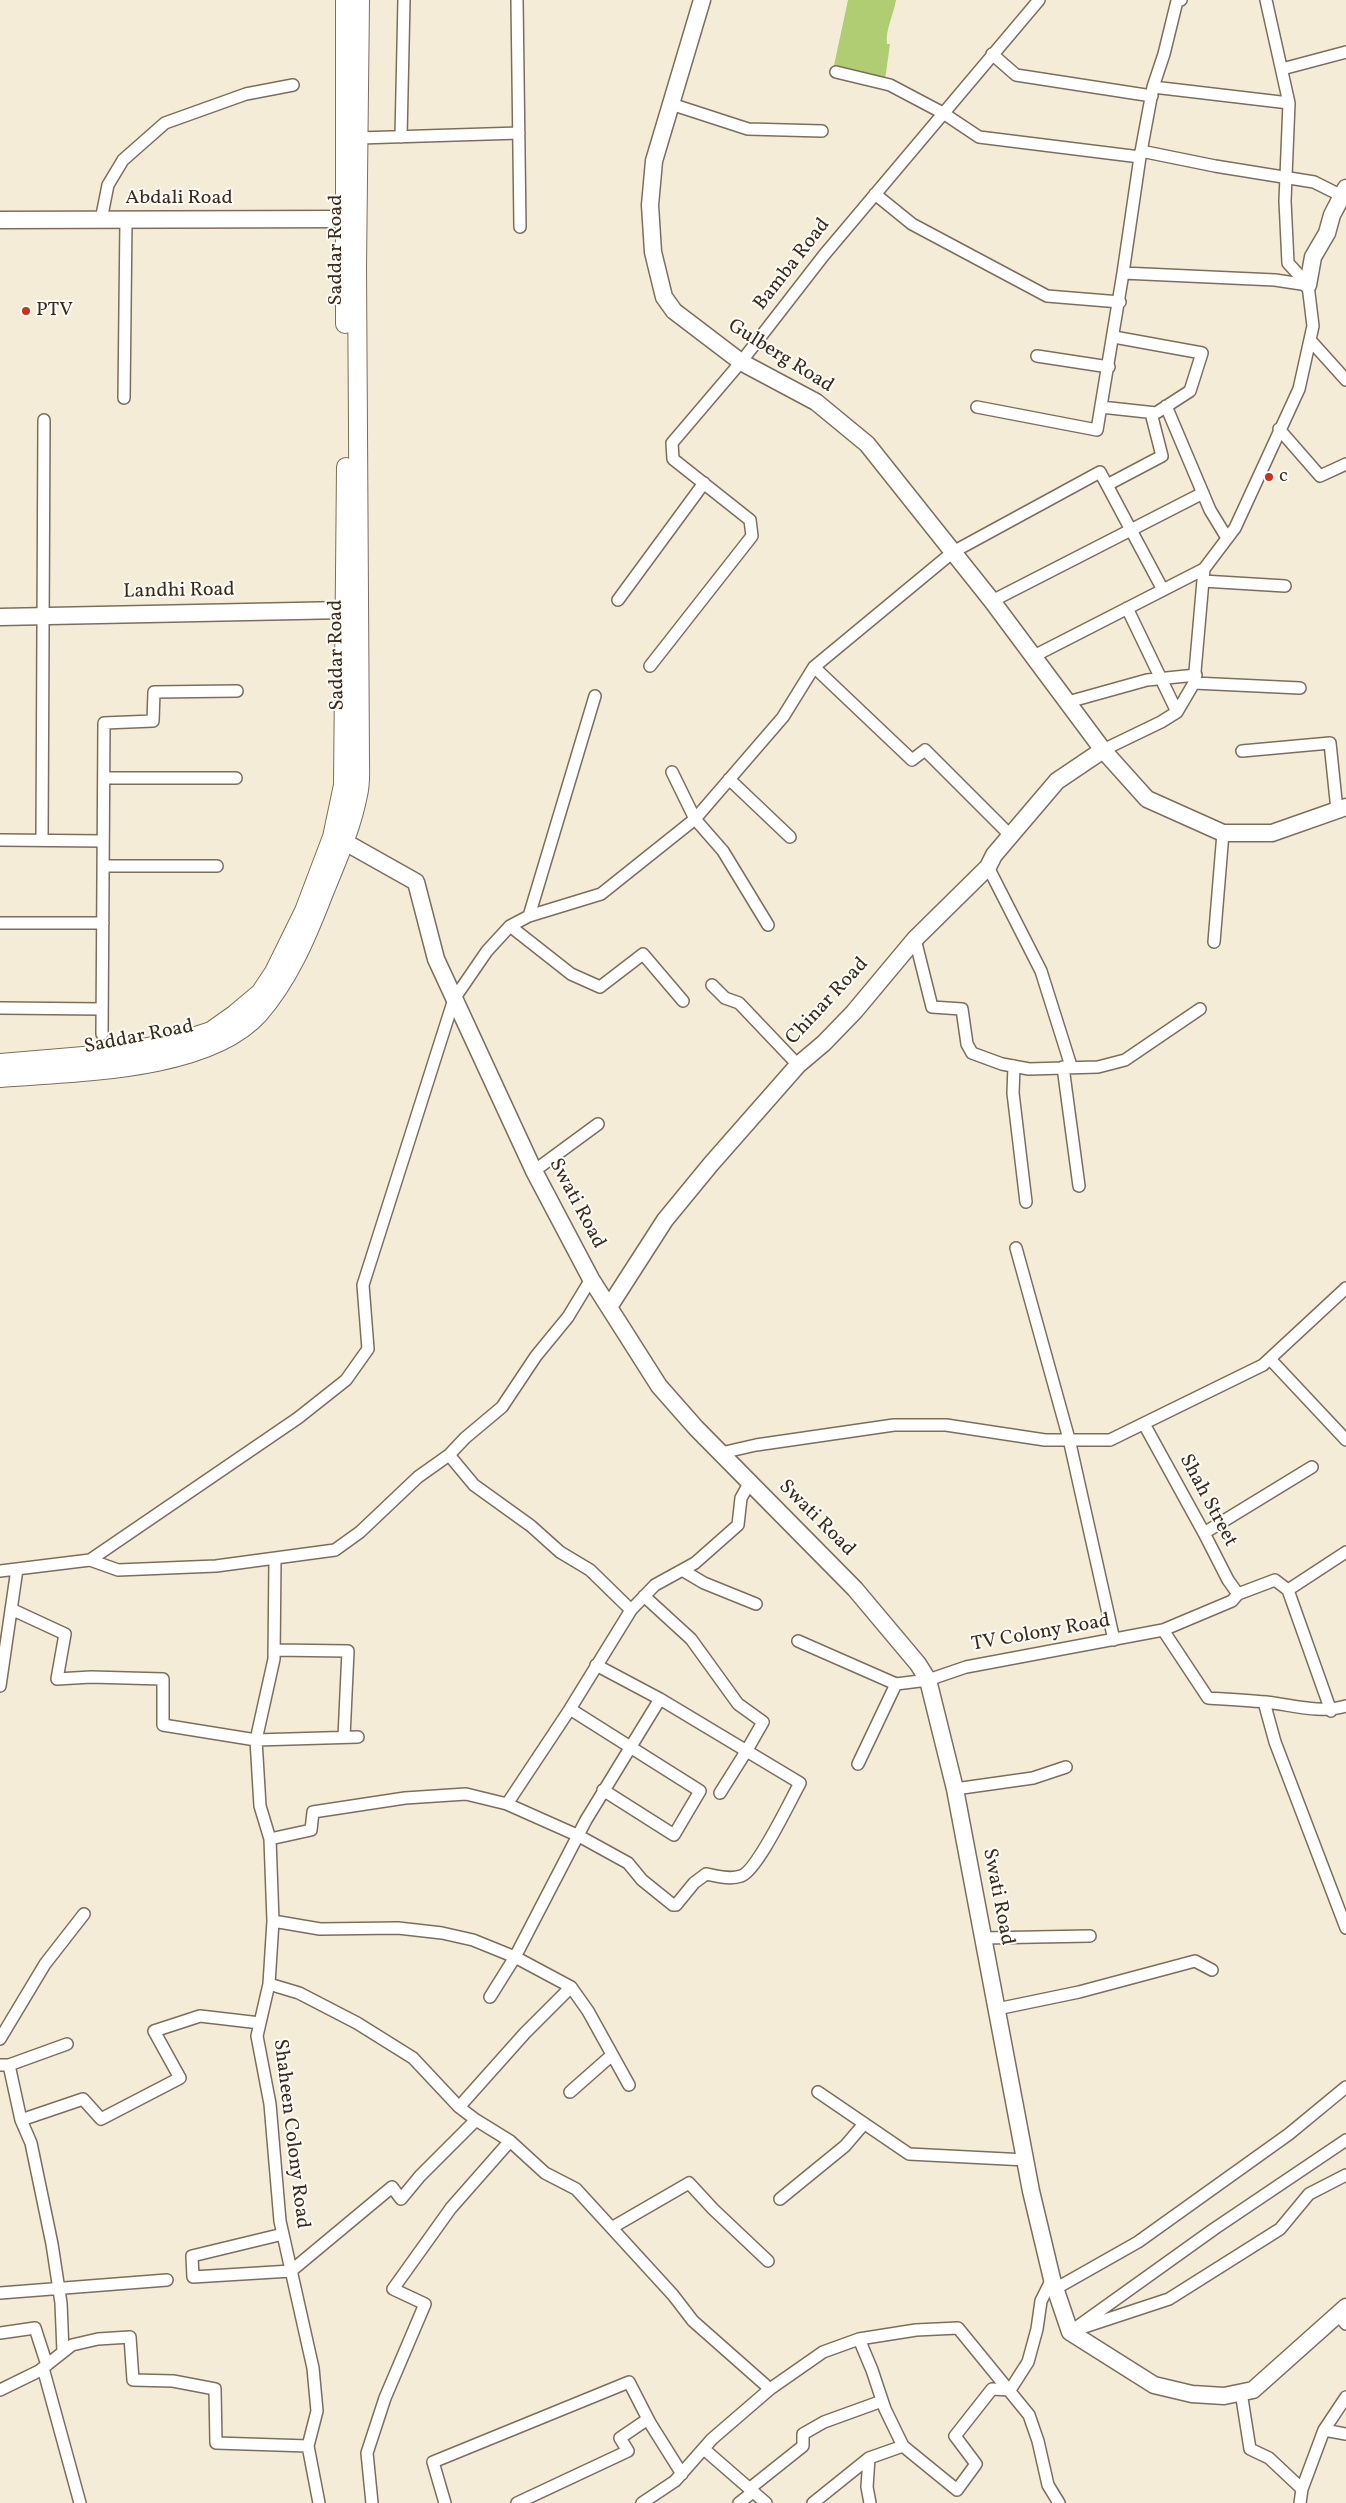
<!DOCTYPE html>
<html>
<head>
<meta charset="utf-8">
<style>
	body { margin:0 }
	canvas { display:block; background:#f4ecd6 }
</style>
</head>
<body>
<canvas width="1346" height="2503"></canvas>
<script>
const context = document.querySelector('canvas').getContext('2d');
context.lineJoin = 'round';
function fillPath(path, color) { context.fillStyle = color; context.fill(path, 'evenodd'); }
function stroke(path, color, width, dash) { context.strokeStyle = color; context.lineWidth = width; context.lineCap = dash ? 'butt' : 'round'; context.setLineDash(dash || []); context.stroke(path); }
function drawText(font, color, halo, rows, align = 'center') {
  context.font = font + ' Vollkorn,serif'; context.lineWidth = 4; context.setLineDash([]); context.textBaseline = 'middle'; context.strokeStyle = halo; context.fillStyle = color; for (const [text, x, y, turn = 0] of rows) {
    context.save(); context.translate(x, y); context.rotate((+turn || 0) * Math.PI / 180); context.textAlign = isNaN(turn) ? turn : align; if (halo) context.strokeText(text, 0, 0); context.fillText(text, 0, 0); context.restore();
  }
}
fillPath(new Path2D(`
	M848,0h48c-2,14 -11,30 -9,44h3l-5,36 -52,-10z`), '#b1cd74');
const street = new Path2D(`
	M517,0l3,227
	M1266,0l23,103 -4,98 3,62 20,22
	M992,54l24,21 136,21
	M1282,69l64,-17
	M836,72l54,13 53,28 36,24 161,20 -17,116
	M1153,87l136,16
	M671,104l77,25 74,2
	M401,137l3,-137
	M359,138l160,-5
	M1141,151l74,15 99,16 28,14
	M1140,157l13,-70 11,-33 13,-53 4,-1
	M875,194l37,30 135,72 73,6
	M101,220l7,-35 15,-25 42,-37 81,-29 47,-9
	M1310,340l36,40
	M1037,356l72,11
	M124,398l2,-178
	M1166,406l44,104 17,28
	M977,407l120,23 26,-157 152,7 33,5 5,41 -14,63 -64,139 -31,41 -170,87
	M1101,407l55,6 34,-22 12,-38 -88,-16
	M1279,429l41,47 26,-12
	M1107,485l55,-29 -11,-43
	M1203,581l82,5
	M618,600l86,-117
	M992,601l211,-108
	M1127,608l50,104
	M650,666l102,-130 -2,-16 -77,-61 -1,-16 69,-81 83,-107 215,-255
	M814,667l98,93 13,-10 86,86
	M1194,683l106,5
	M1068,702l79,-22 49,-5
	M1103,750l58,-28 16,-10 17,-29 10,-114
	M1242,751l88,-8 7,67
	M672,772l23,47 28,32 45,74
	M104,778h132
	M729,779l61,58
	M0,840l103,1
	M42,840l2,-420
	M103,866h114
	M988,867l53,104 30,95
	M529,916l66,-220
	M0,923h103
	M510,926l61,48 29,13 43,-33 40,47
	M915,939l17,68 30,2 5,35 5,9 30,11 27,5 69,-2 27,-7 75,-51
	M1214,942l9,-109
	M712,985l13,13 14,5 59,62
	M0,1008l102,1
	M102,1034l2,-311 49,-2 1,-29 83,-1
	M1014,1066l-1,27 13,109
	M1063,1067l16,119
	M534,1171l64,-47
	M1016,1248l53,191 45,201
	M1270,1359l76,81
	M1144,1424l60,109 24,47 10,14
	M721,1453l35,-8 138,-20h52l99,15h65l153,-75 83,-77
	M449,1455l25,30 57,41 29,26 30,18 41,40
	M1204,1533l108,-66
	M275,1559l-1,100 -18,81 4,66 10,33 3,82 -4,63 -12,52 13,68 10,117 33,147 4,43 -9,35 11,57
	M90,1560l28,10 98,-4 119,-16 25,-18 58,-55 31,-22 16,-17 37,-31 34,-51 32,-39 23,-38
	M682,1570l22,13 52,21
	M0,1571l90,-11 208,-142 48,-38 22,-31 -5,-64 91,-286 33,-48 23,-25 19,-10 72,-22 94,-75 88,-102 31,-50 139,-115 147,-80 63,118
	M1288,1590l58,-38
	M644,1596l47,43 47,65 25,18 -16,28 -27,43
	M11,1609l54,25 -8,45 34,-2 72,2v46l93,15 102,-3
	M1163,1630l45,68c19,1 39,2 58,4 27,3 53,12 80,4
	M798,1641l98,43 32,-4 38,-13 197,-37 69,-29 6,-7 37,-14 13,10 43,121
	M274,1650l74,1 -4,86
	M0,1686l17,-117
	M1264,1702l11,40 71,186
	M570,1709l130,82 -26,44 -71,-45
	M858,1764l38,-80
	M955,1789l78,-11 33,-11
	M507,1804l63,-95 61,-99 24,-25 40,-22 43,-38 3,-27 9,-16
	M270,1839l41,-9 2,-18 92,-14 61,-4 41,10 72,32 49,27 14,17 31,25h3l18,-22 12,-9c11,2 24,6 35,2 16,-5 49,-75 59,-93l-140,-84 -64,-34
	M273,1921l47,8 78,-1 44,5 31,7 42,17 56,30 17,24 41,74
	M983,1938l107,-2
	M269,1984l30,9 58,30 56,35 46,49 17,13 34,21 35,32 31,16 97,106 20,26 77,68
	M490,1997l25,-40 71,-137 74,-121
	M997,2009l82,-17 116,-31 17,9
	M0,2039l45,-75 39,-50
	M0,2065h9l12,55
	M9,2065l58,-21
	M570,2092l42,-37
	M818,2092l91,62 117,6
	M459,2107l66,-74 46,-46
	M780,2199l65,-53 18,-21
	M613,2227l76,-44 24,26 55,52
	M283,2234l-91,22 1,21 98,-6 101,-84 9,12 19,-23 56,-56
	M1055,2289l83,-47 151,-108 57,-47
	M0,2293l167,-13
	M1338,2315l8,9
	M1081,2328l88,-29 111,-70 29,-35 37,-19
	M1070,2332l144,-103 132,-89
	M0,2333l35,-5 12,37
	M859,2339l13,31 13,39 18,37 54,44 19,-26 -21,-28 37,-47 18,1 18,-28 9,-33 4,-28 11,-22
	M63,2352l-2,-49 -9,-59 -21,-101 -10,-23 62,-21 18,20 79,-41 -26,-47 46,-15 60,7
	M43,2368l37,135
	M0,2390l39,-19 33,-26 26,-6 32,-2 3,43 40,1 42,8 1,54 92,3
	M1241,2392l9,57 19,9 33,31
	M1324,2430l22,4
	M705,2450l61,53
	M749,2489l54,-43v-12l21,-12 58,-21
	M372,2503l-5,-50 18,-55 40,-94 -32,-15 58,-81 59,-67
	M445,2503l-12,-41 196,-80 21,41 32,51
	M517,2503l111,-52 -8,-13 28,-19
	M642,2503l33,-22 37,-42 58,-50 53,-37 36,-13 57,-9 42,-2 71,87 9,26 10,44 11,18
	M739,2503l14,-11
	M813,2503l56,-45
	M870,2503l-3,-16 2,-29 34,-12
	M1300,2503l2,-14 22,-59 22,-33`);
const secondary = new Path2D(`
	M702,0l-48,161 -4,44 3,47 11,45 10,14 67,51 75,40 51,42 125,157 111,149 44,49 76,34h49l74,-26
	M0,220l345,-1
	M1308,285l5,-28 14,-24 5,-18 14,-27
	M0,617l345,-7
	M332,837l20,9 64,36 20,77 98,212 57,108 68,107 37,42 159,161 63,75 10,16 27,109 76,402 21,88 18,53 84,53 38,9 32,2 29,-6 93,-83
	M609,1307l56,-87 46,-56 87,-99 26,-22 30,-31 61,-73 73,-72 6,-12 63,-74 46,-31`);
const primary = new Path2D(`
	M345,0v324
	M0,1063l119,-10 67,-14 25,-8 24,-17 25,-21 14,-21 30,-61 28,-74 11,-52 3,-318
	M0,1078c73,-6 207,-6 259,-64 29,-33 47,-75 63,-116 13,-33 29,-67 36,-103 3,-11 2,-23 2,-34l-3,-493 3,-268`);
stroke(street, '#7c6e5e', 14);
stroke(secondary, '#7c6e5e', 19);
stroke(primary, '#7c6e5e', 20);
stroke(street, '#fff', 11);
stroke(secondary, '#fff', 16);
stroke(primary, '#fff', 18);
for (const [x, y, r, color] of [
	[26,311,5,"#c8321e"],
	[1269,477,5,"#c8321e"]
]) { const dot = new Path2D(); dot.arc(x, y, r, 0, 2 * Math.PI); context.fillStyle = color; context.fill(dot); stroke(dot, '#fdfcf7', 2); }
drawText('20px', '#3b2a1e', '#fdfcf7', [
	["Abdali Road",179,199],
	["Saddar Road",337,250,-90],
	["Bamba Road",793,265,-52],
	["Gulberg Road",780,357,32],
	["Landhi Road",179,592,-1],
	["Saddar Road",338,655,-91],
	["Chinar Road",828,1002,-47],
	["Saddar Road",139,1038,-11],
	["Swati Road",576,1204,62],
	["Shah Street",1207,1501,62],
	["Swati Road",816,1519,45],
	["TV Colony Road",1041,1634,-10],
	["Swati Road",997,1897,79],
	["Shaheen Colony Road",290,2134,83]
]);
drawText('20px', '#3b2a1e', '#fdfcf7', [
	["PTV",36,311],
	["c",1279,477]
], 'left');
</script>
</body>
</html>
